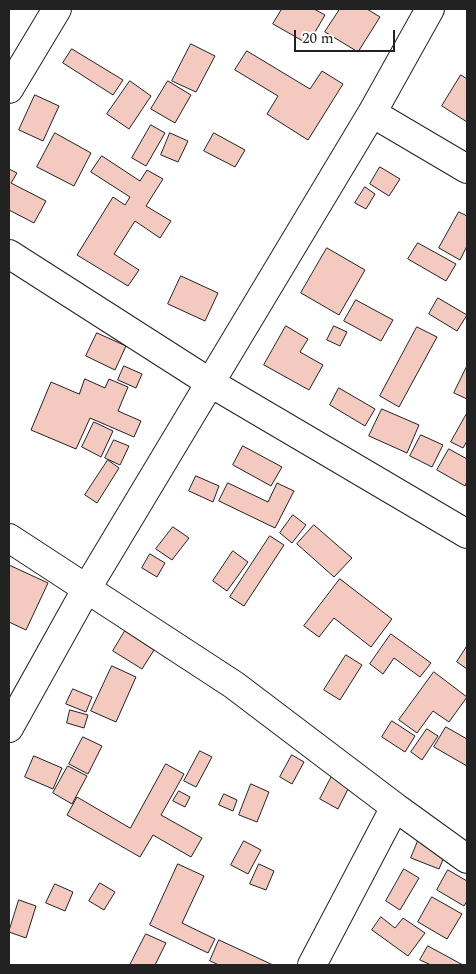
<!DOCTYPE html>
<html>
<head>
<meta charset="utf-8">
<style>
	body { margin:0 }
	#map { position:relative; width:476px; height:974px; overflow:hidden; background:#fff; font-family:Spectral,serif }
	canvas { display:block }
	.frame { position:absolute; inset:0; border:10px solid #222; pointer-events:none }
	.scale { position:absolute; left:294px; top:30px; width:101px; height:22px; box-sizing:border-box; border:2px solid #222; border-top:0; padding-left:6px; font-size:15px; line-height:18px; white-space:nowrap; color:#222; -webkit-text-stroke:4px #fff; paint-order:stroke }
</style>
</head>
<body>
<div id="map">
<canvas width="476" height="974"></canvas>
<div class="frame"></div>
<div class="scale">20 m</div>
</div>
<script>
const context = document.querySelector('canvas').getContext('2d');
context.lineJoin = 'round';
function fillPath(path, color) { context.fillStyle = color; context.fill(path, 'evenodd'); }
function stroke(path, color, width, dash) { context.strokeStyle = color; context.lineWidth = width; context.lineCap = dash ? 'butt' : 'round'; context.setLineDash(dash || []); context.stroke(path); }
const building = new Path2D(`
	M282,9h32l11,6 -17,29 -35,-20z
	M340,9h27l13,8 -22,35 -33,-20z
	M191,44l24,12 -19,36 -24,-11z
	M72,49l51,31 -10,15 -50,-32z
	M247,51l63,38 12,-18 21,13 -35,56 -41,-26 11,-18 -43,-26z
	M461,75l6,4v43l-25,-16z
	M130,81l21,15 -22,33 -22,-15z
	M168,81l23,14 -16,28 -24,-14z
	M35,95l24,11 -16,35 -24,-11z
	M151,125l14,8 -19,33 -14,-8z
	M55,133l36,20 -17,33 -37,-19z
	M170,133l18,8 -10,21 -17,-7z
	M214,133l31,17 -10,17 -31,-16z
	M102,156l38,25 7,-11 16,9 -17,27 25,15 -11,17 -25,-17 -21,33 25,16 -11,16 -51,-31 36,-58 12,8 5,-8 -39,-25z
	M380,167l20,12 -11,17 -19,-12z
	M9,169l8,4 -6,10 35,18 -12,22 -25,-13z
	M365,187l10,7 -9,15 -11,-6z
	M459,212l8,4v30l-7,14 -21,-12z
	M418,243l38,21 -10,17 -38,-22z
	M327,248l38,22 -26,45 -38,-22z
	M181,276l37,17 -13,28 -37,-17z
	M438,298l29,17 -10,16 -28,-17z
	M356,300l37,20 -12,21 -37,-20z
	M286,326l22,13 -8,13 23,13 -14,25 -45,-25z
	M334,326l13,6 -7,14 -13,-6z
	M417,327l20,10 -38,70 -19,-11z
	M97,333l29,13 -11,24 -29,-14z
	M124,366l18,8 -6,14 -18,-8z
	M467,366v33l-13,-6z
	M85,379l20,9 4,-9 19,8 -10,24 23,10 -7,16 -44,-19 -14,31 -45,-19 20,-48 28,12z
	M339,388l36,21 -10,17 -35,-21z
	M382,409l37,16 -12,28 -38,-17z
	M467,413v28l-4,7 -12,-6z
	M94,422l19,9 -12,26 -19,-10z
	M421,435l22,10 -11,22 -22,-11z
	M114,440l15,6 -9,19 -15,-7z
	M243,446l39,21 -11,19 -38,-21z
	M449,449l18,10v22l-2,5 -28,-16z
	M108,460l11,8 -22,35 -12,-8z
	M196,476l23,10 -6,16 -24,-11z
	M228,483l40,19 9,-19 17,8 -19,37 -56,-27z
	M293,515l13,10 -14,18 -12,-10z
	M314,525l38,33 -18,19 -37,-33z
	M173,527l16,11 -17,22 -16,-11z
	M270,536l14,9 -40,61 -14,-9z
	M233,551l15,11 -21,29 -14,-10z
	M150,554l15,9 -8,14 -15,-9z
	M9,565l39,18 -22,47 -17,-8z
	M340,579l52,40 -21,28 -37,-29 -15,19 -15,-11z
	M125,631l29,19 -12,19 -29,-18z
	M391,634l40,29 -11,14 -26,-19 -11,16 -13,-10z
	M467,646v23l-10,-7z
	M346,655l16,10 -22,35 -16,-10z
	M112,666l24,11 -20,45 -25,-11z
	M434,672l33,25 -18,25 -16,-11 -16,22 -18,-13z
	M73,689l19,8 -6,15 -20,-8z
	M70,710l18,5 -4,13 -17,-5z
	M392,721l23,15 -10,16 -23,-15z
	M446,727l21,12v27l-33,-19z
	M427,729l11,7 -16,24 -11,-8z
	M83,737l19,9 -14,28 -19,-10z
	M200,751l12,6 -16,30 -12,-6z
	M292,755l12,7 -12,22 -12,-7z
	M34,756l28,12 -9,21 -28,-12z
	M166,764l18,10 -23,41 41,23 -11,19 -38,-22 -13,22 -73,-42 10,-18 53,31z
	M68,766l19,10 -15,28 -19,-11z
	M333,774l18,9 -13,26 -18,-10z
	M251,784l18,8 -12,30 -18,-7z
	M179,791l11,6 -5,10 -12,-6z
	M224,794l13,6 -4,11 -14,-6z
	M420,836l28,12 -9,21 -28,-11z
	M244,841l17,9 -13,24 -17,-9z
	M178,864l26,12 -22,47 33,16 -7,14 -58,-28z
	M259,864l15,7 -8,19 -16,-6z
	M404,869l15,9 -19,32 -14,-9z
	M448,870l19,11v20l-3,5 -27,-16z
	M100,883l15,9 -11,18 -15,-9z
	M55,884l18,8 -8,19 -19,-8z
	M432,897l30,17 -15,25 -29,-17z
	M19,900l17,6 -10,32 -17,-6z
	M381,917l14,11 8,-10 22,15 -17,23 -36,-26z
	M146,934l20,9 -11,22h-25z
	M219,940l54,25h-54l-9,-4z
	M428,946l35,19h-32l-11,-5z`);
fillPath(building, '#f3c9c0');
stroke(building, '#222', 1);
const street = new Path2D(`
	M9,89l48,-80
	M372,113l95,56
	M9,254l200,128 258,152
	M9,538l225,147 161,122 72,52
	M9,728l78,-140 285,-475 58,-104
	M312,965l83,-158`);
stroke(street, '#222', 30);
stroke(street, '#fff', 28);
</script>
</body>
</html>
